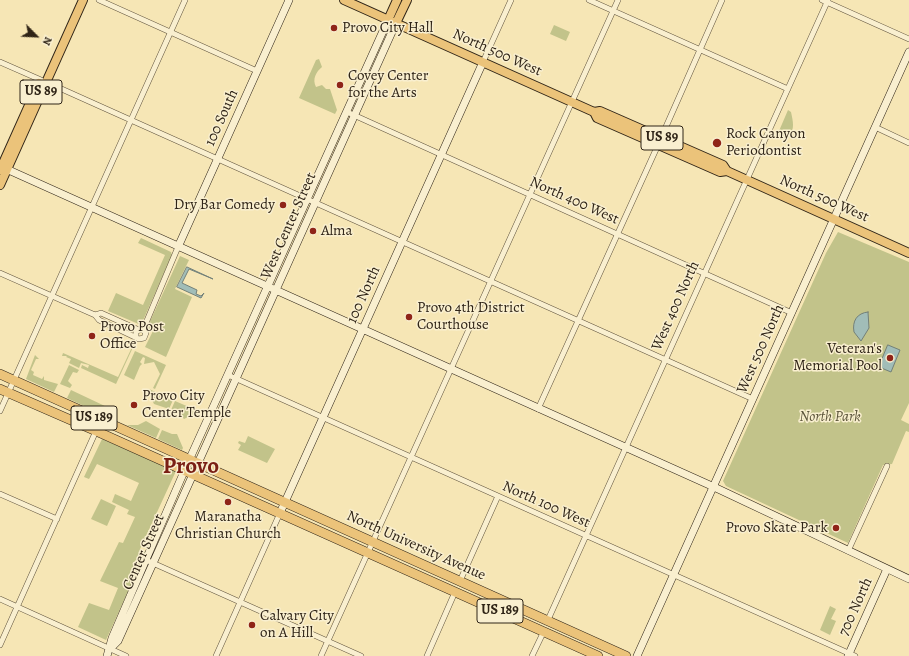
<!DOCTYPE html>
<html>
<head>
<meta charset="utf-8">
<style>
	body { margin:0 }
	#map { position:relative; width:909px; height:656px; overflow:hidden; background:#f6e6b5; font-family:Alegreya,serif }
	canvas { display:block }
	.north { position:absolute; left:16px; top:16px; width:40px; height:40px; -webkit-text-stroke:3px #f9efcf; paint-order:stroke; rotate:114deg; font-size:11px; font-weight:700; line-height:16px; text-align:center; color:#2f2417 }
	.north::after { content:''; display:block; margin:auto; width:14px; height:18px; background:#2f2417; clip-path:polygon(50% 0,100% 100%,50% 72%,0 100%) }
</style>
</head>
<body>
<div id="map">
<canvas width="909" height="656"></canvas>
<div class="north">N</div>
</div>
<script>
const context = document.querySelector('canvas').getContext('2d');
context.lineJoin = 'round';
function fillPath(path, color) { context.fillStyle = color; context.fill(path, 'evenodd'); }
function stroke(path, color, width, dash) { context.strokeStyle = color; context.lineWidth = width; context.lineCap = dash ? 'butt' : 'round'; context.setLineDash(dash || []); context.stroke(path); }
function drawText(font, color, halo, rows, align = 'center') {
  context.font = font + ' Alegreya,serif'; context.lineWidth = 3; context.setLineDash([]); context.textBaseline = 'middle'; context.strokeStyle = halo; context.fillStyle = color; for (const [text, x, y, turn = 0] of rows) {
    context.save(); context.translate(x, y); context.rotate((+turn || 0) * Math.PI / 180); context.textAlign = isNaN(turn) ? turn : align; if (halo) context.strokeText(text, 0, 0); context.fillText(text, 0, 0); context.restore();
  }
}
fillPath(new Path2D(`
	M554,25l16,7 -4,9 -16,-7z
	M319,59l3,8c-6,5 -10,12 -6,20l6,-2 4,4h4l7,21 -2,4 -36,-16 17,-38z
	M788,110l3,2c2,10 4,16 -2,25l-9,2 -4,-1z
	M838,232l71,30v141l-8,17 8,4v8l-3,-1 -14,33 -9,1 -35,78 -122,-57 -3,-5 103,-228z
	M141,238l30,14 1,3 -31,70 -33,-14 8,-18 27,12 22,-50 -27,-12z
	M180,256l9,4 -14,29 17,8 -26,60 -21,-10 8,-16 -6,-3z
	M133,345h1l-18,39 -35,-16 1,-3 6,3 1,-3 -8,-2 -2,5 -10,-5 2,-4 -5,-2 1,-1h-5l1,-3 55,24z
	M135,351l31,14 -11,24 -2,-1 7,-14 -6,-12 -10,2 1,-6 -2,-1 -3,5 2,2 -2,2 -6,14 -10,-5z
	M35,355l4,4h-3l-5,11 3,2 -1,3 9,4 2,-3v4l14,4 -4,8 -28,-13z
	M69,365l10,5 -2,3 -4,-1 -5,9 4,4 -2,3 -10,-4z
	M149,389l24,11 -4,9 -15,-5 -6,-13z
	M71,390l36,17 -3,6 -3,1 -34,-16z
	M175,401l21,9v3l-12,6 -4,-4 -9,-5z
	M146,421l14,8 -4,9 -29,-13h11z
	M162,430l10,4h5l6,14 -1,2 -24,-11z
	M248,436l27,13 -8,14 -29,-13 3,-5 -3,-2 1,-2 6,2z
	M102,439l74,32 -36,78 6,3 -40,88 -28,-13 11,-24 20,7 9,-22 -18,-7 19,-39 4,1 12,-26 -8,-3 2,-4 -17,-8 3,-8 16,7 8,-18 -42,-19 -8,15 -5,-2z
	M101,499l15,7 -9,20 -16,-7z
	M830,606l6,3 -5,10 5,2 -6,14 -10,-5z`), '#c2c38a');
const water = new Path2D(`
	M187,267l26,12 -24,-10 -7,14 15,7 -1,4 5,2 3,-3 -3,5 -24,-11z
	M868,312l1,16 -8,13 -7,-9c-2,-11 3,-19 14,-20z
	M888,345l12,5 -9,22 -12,-5z`);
fillPath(water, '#a1bdb8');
stroke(water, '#738078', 1);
const street = new Path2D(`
	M99,0l158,71
	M589,0l199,89
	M822,0l87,39
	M0,62l41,18
	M483,62l28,-62
	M46,82l707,317
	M347,112l445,201
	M875,127l34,16
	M661,138l61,-138
	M0,273l95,42
	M95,315l4,5 40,19 5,-1 2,-5 -3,-3h-4l-3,2v5
	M95,315l6,-2 38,17
	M143,330l35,-83
	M228,375l627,281
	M538,409l120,-264
	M0,411l185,-411
	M0,494l57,25
	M848,551l39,-85
	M146,560l215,96
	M460,581l38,-85
	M0,599l126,57
	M547,622l281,-622
	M0,645l96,-214
	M216,656l64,-143
	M321,656l297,-656
	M427,656l28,-64
	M532,656l12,-25`);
const secondary = new Path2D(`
	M2,167l712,320 195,92
	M178,247l111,-247
	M280,513l203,-451
	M110,649l8,-8 278,-618
	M107,656l5,-18 74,-171 202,-447
	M637,656l272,-604
	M848,656l39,-87`);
const primary = new Path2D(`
	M344,0l250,112 3,6 123,54 7,-1 182,82
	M388,20l9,-20
	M396,23l11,-23
	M594,112l6,-1 123,54 4,6
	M0,170l39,-87
	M0,185l83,-185`);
const highway = new Path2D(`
	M0,374l626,282
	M0,389l96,42 502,225`);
stroke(street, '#61543e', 6);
stroke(secondary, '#2f2417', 8);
stroke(primary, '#2f2417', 10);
stroke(highway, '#2f2417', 10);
stroke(street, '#f9efcf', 5);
stroke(secondary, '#f9efcf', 7);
stroke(primary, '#ebc37a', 8);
stroke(highway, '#ebc37a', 9);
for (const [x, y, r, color] of [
	[334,28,4,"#8f2418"],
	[340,85,4,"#8f2418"],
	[717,143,5,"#8f2418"],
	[283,205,4,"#8f2418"],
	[313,231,4,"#8f2418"],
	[409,317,4,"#8f2418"],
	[92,336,4,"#8f2418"],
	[890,358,4,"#8f2418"],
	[134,405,4,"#8f2418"],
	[228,502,4,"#8f2418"],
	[836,528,4,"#8f2418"],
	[252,625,4,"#8f2418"]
]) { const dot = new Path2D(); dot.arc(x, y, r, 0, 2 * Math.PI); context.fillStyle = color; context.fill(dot); stroke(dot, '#f9efcf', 1.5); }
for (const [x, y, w] of [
	[41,92,42],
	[662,138,42],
	[94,418,46],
	[500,611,46]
]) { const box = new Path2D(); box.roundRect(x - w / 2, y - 12, w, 24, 3); context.fillStyle = '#f9efcf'; context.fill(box); stroke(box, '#2f2417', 1); }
drawText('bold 14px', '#2f2417', null, [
	["US 89",41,92],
	["US 89",662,138],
	["US 189",94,418],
	["US 189",500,611]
]);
drawText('15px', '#2f2417', '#f9efcf', [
	["Provo City Hall",342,28],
	["Covey Center",348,76],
	["for the Arts",348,93],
	["Rock Canyon",726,134],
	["Periodontist",726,151],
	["Dry Bar Comedy",275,205,"right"],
	["Alma",321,231],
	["Provo 4th District",417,308],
	["Courthouse",417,325],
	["Provo Post",100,327],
	["Office",100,344],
	["Veteran's",882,349,"right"],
	["Memorial Pool",882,366,"right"],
	["Provo City",142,396],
	["Center Temple",142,413],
	["Maranatha",228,517,"center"],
	["Christian Church",228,534,"center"],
	["Provo Skate Park",828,528,"right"],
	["Calvary City",260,616],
	["on A Hill",260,633]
], 'left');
drawText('15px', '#2f2417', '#f9efcf', [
	["North 500 West",497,53,24],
	["100 South",222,118,-66],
	["North 500 West",824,199,24],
	["North 400 West",574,201,24],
	["West Center Street",289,226,-66],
	["100 North",364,295,-66],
	["West 400 North",676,306,-66],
	["West 500 North",761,349,-66],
	["North 100 West",546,505,24],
	["North University Avenue",416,546,24],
	["Center Street",144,552,-66],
	["700 North",856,607,-66]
]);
drawText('italic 15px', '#5b543a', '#f9efcf', [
	["North Park",830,417]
]);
drawText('bold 23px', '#7a1f14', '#f9efcf', [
	["Provo",191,467]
]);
</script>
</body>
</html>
